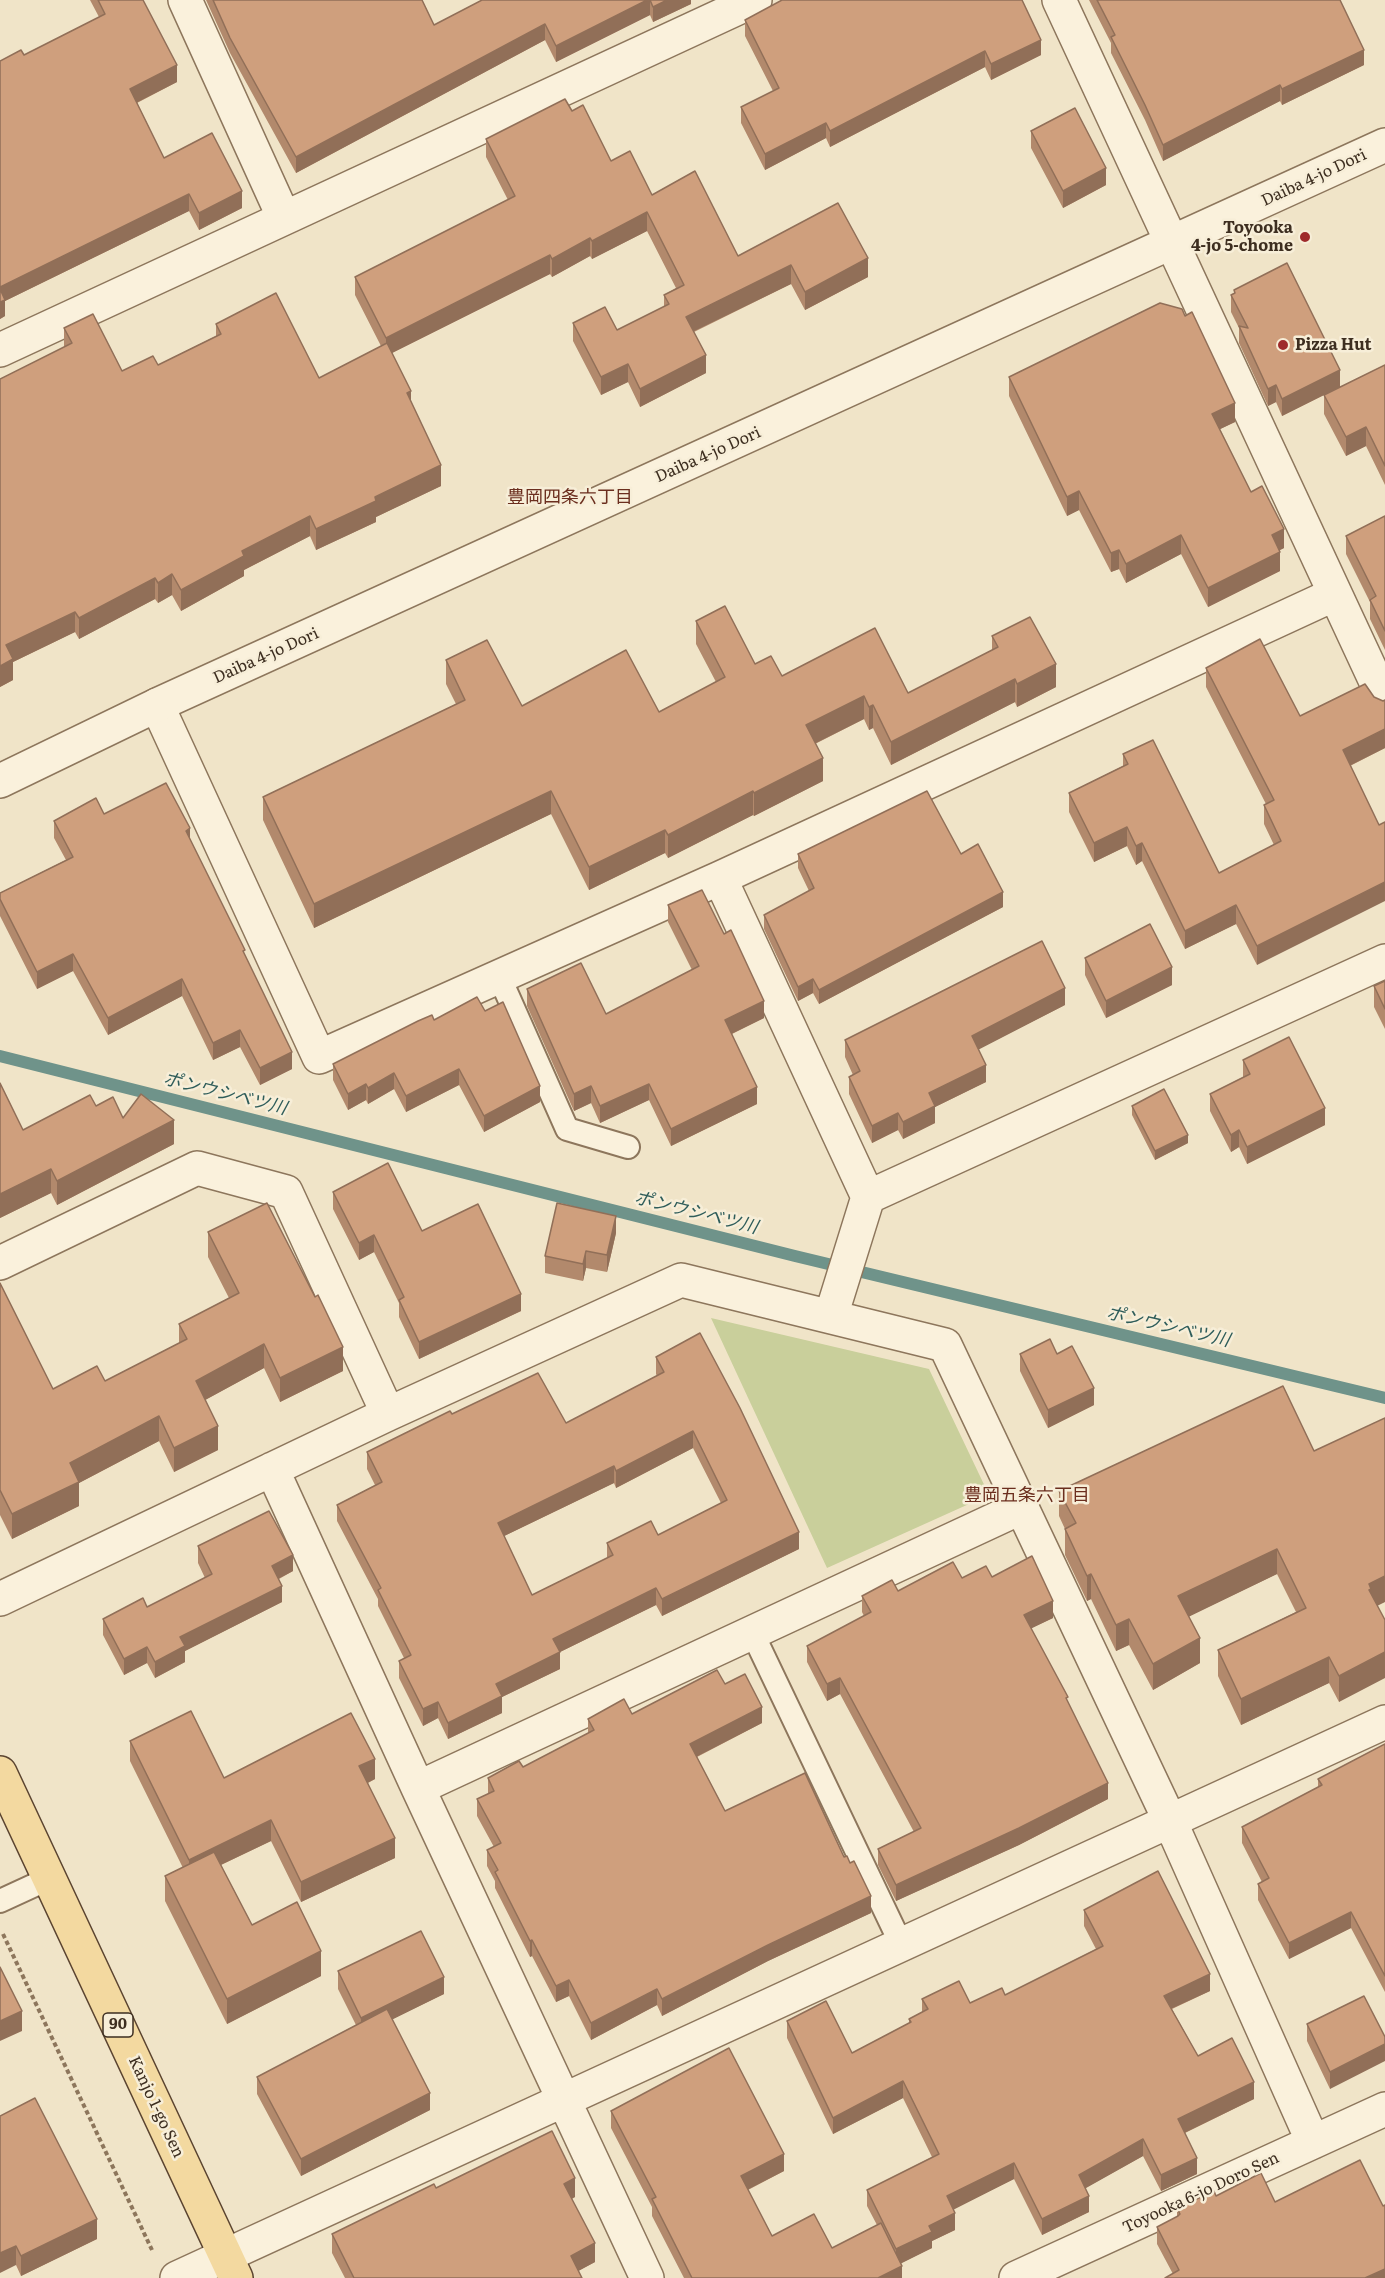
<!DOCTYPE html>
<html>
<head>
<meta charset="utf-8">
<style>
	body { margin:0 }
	canvas { display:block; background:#f0e4c8 }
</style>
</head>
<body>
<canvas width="1385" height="2278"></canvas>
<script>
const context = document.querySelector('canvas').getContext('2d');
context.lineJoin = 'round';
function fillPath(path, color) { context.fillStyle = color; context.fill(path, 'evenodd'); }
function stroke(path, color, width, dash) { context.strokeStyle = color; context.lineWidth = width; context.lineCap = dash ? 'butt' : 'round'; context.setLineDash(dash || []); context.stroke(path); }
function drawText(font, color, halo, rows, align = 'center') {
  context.font = font + ' Literata,"Noto Sans JP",serif'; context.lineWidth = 5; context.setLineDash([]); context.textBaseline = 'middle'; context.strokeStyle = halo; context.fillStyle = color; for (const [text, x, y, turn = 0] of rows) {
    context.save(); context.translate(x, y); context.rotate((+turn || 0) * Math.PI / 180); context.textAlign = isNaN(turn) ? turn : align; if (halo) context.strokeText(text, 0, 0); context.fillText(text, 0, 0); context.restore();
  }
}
fillPath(new Path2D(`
	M711,1318l218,51 60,126 -162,73z`), '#c9cf9b');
stroke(new Path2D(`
	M0,1056l795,200 590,142`), '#6f938a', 12);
const service = new Path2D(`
	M499,976l68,153 61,18
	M752,1632l149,312
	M0,1901l50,-23`);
const minor = new Path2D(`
	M185,0l99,218
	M1059,0l326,701
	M0,350l755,-350
	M157,705l162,352 401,-179 615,-284
	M720,878l148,319 -37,119
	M868,1197l517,-236
	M0,1263l197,-95 89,24 102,222
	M272,1469l146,319 229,490
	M0,1599l388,-185 293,-134 264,65 225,476 143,321
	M418,1788l604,-281
	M177,2278l1208,-556
	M1016,2278l369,-169`);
const tertiary = new Path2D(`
	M0,781l157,-76 1228,-560`);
const primary = new Path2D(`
	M0,1773l236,505`);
stroke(service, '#8d765c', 26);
stroke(minor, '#8d765c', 36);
stroke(tertiary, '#8d765c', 36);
stroke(primary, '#5b4430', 36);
stroke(new Path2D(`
	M3,1934l149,316`), '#8d765c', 4, [4.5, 3]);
stroke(service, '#faf1dc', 22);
stroke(minor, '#faf1dc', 33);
stroke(tertiary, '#faf1dc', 33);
stroke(primary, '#f3d9a0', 33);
fillPath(new Path2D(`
	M90,0h53l34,82 -40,21 27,55 78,50 -43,22 -10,-19 -184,90v15l-5,3v-258l24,-6 75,-38z
	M206,0h216l12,25 48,-25h209v4l-38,18 -3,-7 -94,47 -11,-22 -249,133 -66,-120z
	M1089,0h251l24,65 -82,40 -2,-4 -117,60 -18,-41 -34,-67v-10z
	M745,20l296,35 -50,25 -6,-13 -155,80 -4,-9 -61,32 -24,-47v-16l32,-16 -28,-55z
	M572,111l39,50 41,34 86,61 130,21 -63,33 -14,-26 -97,48 12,41 -66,34 -12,-25 -27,13 -28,-54v-18l44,7 47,-23v-12l12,-7 -29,-57 -55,28 -2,-3 -38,21 -2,-3 -158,79 19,49 30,84 -65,31v5l-60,28 -6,-14 -66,34v6l-63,35 -9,-16 -14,8 -3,-4 -76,40 -4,-7 -62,30v18l-13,7v-308l64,-32v-19l58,43 36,-6 58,-29v-12l103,54 62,-32 -26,-51v-18l153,-77 -22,-43v-18z
	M1031,131l75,54 -43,23 -32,-60z
	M1234,290l106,97 45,-22v120l-19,-39 -20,10 -22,-42v-19l-42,21 -6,-14 -8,4 -29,-63v-15l-8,-16v-17l3,-2z
	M1009,377l226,45 -15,7 31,63 33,56 -4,2v21l-72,36 -27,-53 -55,29 -7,-14 -8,3 -32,-62 -12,6 -58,-120z
	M1385,516v134l-15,-31v-17l-24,-48v-18z
	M696,621l59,43 27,12 126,17 84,-42v-15l64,51 -39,20 -2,-5 -124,63 -18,-37 -4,2 -5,-11 -49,25 8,37 -69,35 -1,-1 -85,43 -3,-5 -76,37 -38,-76 -237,114 -51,-108v-23l193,-93 -10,-20v-24l76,46 137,6 57,-30 -20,-38z
	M1206,668l94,48 85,32 -35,18 -93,199 -21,-41 -51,25 -43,-88 -6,4 -9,-19 -33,16 -25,-50v-19l54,-27v-12l96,119 55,-28 -10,-21v-19l2,-1 -60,-117z
	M104,814l86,25 55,116 47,114 -32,16 -20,-38 -27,13 -31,-64 -74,39 -35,-64 -36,18 -37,-73v-23l66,-33 -12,-22v-17z
	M798,854h163l42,53 -184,97 -6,-11 -15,8 -34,-72v-14l45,-24 -11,-23z
	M668,905l96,113 -32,16 25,70 -86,42 -22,-46 -49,23 -9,-20 -17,8 -47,-105v-17l79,25 86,-44 -24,-48z
	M1085,958l87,27 -66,33 -21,-43z
	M1385,981v48l-11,-22v-21z
	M1065,1005l-87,44 8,33 -51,25v16l-32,16 -5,-9 -26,13 -23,-49v-17l4,-2 -8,-18v-17z
	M485,1011l55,91 -56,30 -25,-47 -53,27 -12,-23 -26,15 -2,-4 -18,10 -15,-30v-16l101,-44z
	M1243,1060l82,65 -78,39 -8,-17 -8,5 -21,-41v-17l33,-17z
	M0,1083l23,47 73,-24 27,12 51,26 -117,61 -6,-12 -51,25z
	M1132,1106l56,37 -33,17 -23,-45z
	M333,1192l89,39 99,80 -102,48 -20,-42v-14l-25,-51 -15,8 -26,-51z
	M208,1232l135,139 -63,31 -16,-34 -59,32 13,50 -44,22 -15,-31 -80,42v23l-67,33 -12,-24v-232l53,106 52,-8 74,-38v-19l50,-26 -21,-41z
	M616,1233l-9,39 -21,-4 -3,13 -38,-8v-17z
	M1020,1354h37l37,51 -46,23 -28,-57z
	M656,1357l143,192 -137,67 -6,-11 -96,47v17l-58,28v16l-54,26 -10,-21 -15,8 -24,-48v-17l5,-3 -26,-52v-7l-41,-78v-16l38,-20 -8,-16v-17l85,-38 114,9 91,-47 -1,-2zM693,1448l28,55 -63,32 -51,8v15l-75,37 -28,-59 110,-53 2,5z
	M1283,1386l95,220 -39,96 -10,-19 -88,42 -23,-49v-26l78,-38 -19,-38 -88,42 11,47 -47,27 -24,-45 -13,6 -25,-52 -4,2 -22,-46v-26l-6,-13v-25z
	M198,1546l95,25 -14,8 3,23 -97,49v11l-30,16 -8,-15 -23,12 -21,-40v-16l44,-12 58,-29 -7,-15z
	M992,1577l61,41 -22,10 37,75 40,96 -89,46 -123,56 -18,-36v-16l36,-17 -74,-138 -13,7 -20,-39v-16l57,-30 -2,-4v-16l36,-5 64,-13z
	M725,1684l37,39 -65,34 28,54 146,102 -103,48 -106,55 -5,-11 -66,35 -22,-44 -13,6 -24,-46 -2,1 -35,-69v-7l-8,-15v-16l7,-3 -17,-31v-17l11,-5v-16l35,-11 65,-34v-14l44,-5z
	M130,1741l94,37 151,1 -7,4 27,75 -94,44 -30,-61 -50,24 31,60 69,51 -94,48 -62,-123v-25l18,-8 -53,-107z
	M1385,1744v248l-34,-64 -62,31 -31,-59v-16l4,-2 -20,-39v-16l76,-40v-8z
	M1084,1910l126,81 -38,18 26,47 56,43 -69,34 12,41 -36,17 -18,-35 -58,32 4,24 -47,23 -28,-56 -61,30 2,21 -23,11v7l-31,15 1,15h-218l-32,-62v-9l-41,-79v-17l173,60 -36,19 24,46 60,12 45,-23 -10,-19v-16l65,-33 -29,-59 -70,36 -46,-96v-17l65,32 57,-30v-4l13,-7v-13l48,4 35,-8 91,-46 -12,-23z
	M338,1971l106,23 -52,25 38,91 -129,66 -44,-82v-17l99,-52 -18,-36z
	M1364,1996l-34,93 -23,-48v-17z
	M0,2116l97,123 -76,37 -5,-11z
	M436,2188l139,9 -3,2 23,63 -17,9 4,7h-237l-13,-25v-19z
	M1216,2196l59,6 108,4 -210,68 -16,-30v-17l20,-10v-9z`), '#b2896c');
fillPath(new Path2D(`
	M647,0h3v15l-94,47v-16z
	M667,0h24v4l-38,18v-15z
	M545,24v16l-249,133v-16z
	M1041,40v15l-50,25v-16z
	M1364,50v15l-82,40v-16z
	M985,51v16l-155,80v-16z
	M177,65v17l-47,24v-17z
	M1280,85v16l-117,60v-16z
	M826,123v15l-61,32v-16z
	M1106,168v17l-43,23v-17z
	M242,191v17l-43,22v-17z
	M189,194v17l-184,90v15l-5,3v-32z
	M647,212v19l-55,28v-18z
	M590,238v18l-38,21v-18z
	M550,255v19l-164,82v-18z
	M868,258v19l-63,33v-18z
	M791,265v19l-105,51v-18z
	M706,355v18l-66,34v-18z
	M628,364v18l-27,13v-18z
	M1340,370v17l-58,29v-17z
	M1276,385v17l-8,4v-17z
	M411,391v21l-4,-19z
	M1235,403v19l-23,11v-19z
	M1366,427v19l-20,10v-19z
	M441,465v21l-65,31v5l-60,28v-21l59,-32z
	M1079,491v19l-12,6v-19z
	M310,516v20l-66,34v6l-63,35v-21l61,-39z
	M1284,529v19l-12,6v-19z
	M1181,535v19l-55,29v-19z
	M1119,550v19l-8,3v-19z
	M1280,552v19l-72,36v-19z
	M172,574v21l-14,8v-20z
	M155,578v21l-76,40v-21z
	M75,612v20l-62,30v18l-13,7v-21l6,-21z
	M1056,664v23l-39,20v-23z
	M1015,679v23l-124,63v-23z
	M864,696v23l-58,29v-23z
	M873,705v23l-4,2v-23z
	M1385,729v19l-42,21v-19z
	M823,758v23l-69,35v-23z
	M551,791v23l-237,114v-24z
	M753,791v24l-85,43v-23z
	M1127,827v19l-33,16v-19z
	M190,828v17l-4,-14z
	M665,830v23l-76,37v-23z
	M1142,843v18l-6,4v-19z
	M1385,882v19l-128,64v-19z
	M1003,892v15l-184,97v-14z
	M1236,905v19l-51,25v-18z
	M73,954v17l-36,18v-17z
	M1172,967v18l-66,33v-17z
	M182,979v17l-74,39v-17z
	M813,979v14l-15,8v-14z
	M1065,988v17l-93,48v-17z
	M764,1001v17l-39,19v-17z
	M240,1030v17l-27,13v-17z
	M292,1052v17l-32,16v-17z
	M986,1065v17l-51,25v16l-32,16v-17l26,-29z
	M459,1069v16l-53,27v-16z
	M394,1073v16l-26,15v-16z
	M366,1084v16l-18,10v-16z
	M649,1084v16l-49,23v-17z
	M540,1086v16l-56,30v-16z
	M591,1086v17l-17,8v-17z
	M757,1087v17l-86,42v-17z
	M1325,1108v17l-78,39v-17z
	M898,1113v17l-26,13v-17z
	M174,1120v24l-117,61v-24z
	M1239,1130v17l-8,5v-17z
	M1188,1135v8l-33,17v-9z
	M51,1169v24l-51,25v-24z
	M616,1216v17l-9,39v-17z
	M374,1235v17l-15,8v-17z
	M586,1251v17l-3,13v-17z
	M521,1294v17l-102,48v-17z
	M264,1344v24l-68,37v-24z
	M343,1347v24l-63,31v-24z
	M1094,1388v17l-46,23v-18z
	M159,1416v25l-80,42v23l-67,33v-25l58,-51z
	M218,1426v24l-44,22v-24z
	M693,1431v17l-77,40v-17z
	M614,1466v17l-116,56v-16z
	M799,1532v17l-137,67v-17z
	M1277,1549v25l-99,48v-26z
	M293,1555v16l-21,11v-16z
	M1091,1574v25l-4,2v-25z
	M1385,1576v26l-14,7 -2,-25z
	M282,1586v16l-97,49v11l-30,16v-16l25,-25z
	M656,1588v17l-96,47v17l-58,28v16l-54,26v-16l48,-39 57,-45z
	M1053,1601v17l-29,14v-17z
	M1129,1619v26l-13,6v-26z
	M1200,1638v25l-47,27v-26z
	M147,1647v16l-23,12v-16z
	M1385,1652v26l-46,24v-26z
	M1329,1657v26l-88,42v-26z
	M840,1678v16l-13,7v-17z
	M438,1702v16l-15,8v-17z
	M762,1707v16l-72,37v-16z
	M375,1759v20l-16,8v-21z
	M1108,1783v16l-89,46 -123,56v-16z
	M271,1820v21l-82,39v-20z
	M395,1838v20l-94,44v-20z
	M871,1896v17l-103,48 -106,55v-17l106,-54z
	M1351,1912v16l-62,31v-16z
	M532,1940v16l-2,1v-16z
	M321,1951v25l-94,48v-25z
	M1210,1974v17l-46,21v-16z
	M444,1977v17l-83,41v-17z
	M569,1980v16l-13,6v-16z
	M657,1989v16l-66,35v-17z
	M22,2011v20l-22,10v-20z
	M1385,2044v17l-55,28v-17z
	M903,2081v17l-70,36v-16z
	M1254,2082v17l-76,37v-17z
	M430,2093v17l-129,66v-17z
	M1143,2139v17l-64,36v-17z
	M784,2154v17l-43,22v-17z
	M1197,2158v16l-36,17v-16z
	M1014,2163v16l-67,34v-17z
	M575,2178v19l-11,5v-18z
	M1089,2196v16l-47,23v-16z
	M955,2213v17l-23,11v7l-36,18v-17l33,-23z
	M97,2219v20l-76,37v-20z
	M595,2243v19l-24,13v-19z
	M16,2246v19l-16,8v-20z
	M902,2266v12h-24z
	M1385,2269v9h-20z`), '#916f58');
const building = new Path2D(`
	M98,0h45l34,65 -47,24 34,69 48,-25 30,58 -43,22 -10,-19 -189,93v-226l21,-11 3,5 81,-41z
	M213,0h209l12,25 48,-25h165l-91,46 -11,-22 -249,133 -66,-119z
	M650,0h17l-14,7z
	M782,0h240l19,40 -50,24 -6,-13 -155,80 -4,-8 -61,31 -24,-47 38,-19 -34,-68z
	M1097,0h243l24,50 -82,39 -2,-4 -117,60 -18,-40 -34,-68 4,-2z
	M565,99l7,12 11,-6 28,56 19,-10 22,44 43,-24 43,85 100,-53 30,55 -63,34 -14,-27 -105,52 20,38 -66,34 -12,-25 -27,13 -28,-54 32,-16 12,23 52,-26 -5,-9 20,-10 -37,-73 -55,29 -2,-3 -38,21 -2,-4 -164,83 -31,-61 160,-81 -29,-57z
	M1075,108l31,60 -43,23 -32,-60z
	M1287,263l53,107 -58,29 -6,-14 -8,4 -29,-63 9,2 -17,-33 4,-2 -1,-3z
	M0,289l5,11 -5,2z
	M276,293l43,85 68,-35 24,48 -4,2 34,72 -66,32 1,4 -60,28 -6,-13 -68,35 2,5 -63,34 -9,-16 -14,9 -3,-5 -76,40 -4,-6 -69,33 7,14 -13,7v-287l72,-36 -8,-15 29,-14 29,57 31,-15 5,9 63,-31 -5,-10z
	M1160,303l22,6 3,7 7,-4 43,91 -23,11 39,78 11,-6 22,43 -12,6 8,17 -72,36 -27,-53 -55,29 -7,-14 -8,3 -32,-62 -12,6 -58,-120z
	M1385,365v101l-19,-39 -20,10 -22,-42z
	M1385,516v115l-15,-31 6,-4 -30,-60z
	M725,606l30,58 16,-8 11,20 93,-48 33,65 90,-46 -6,-11 38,-19 26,47 -39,20 -2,-5 -124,63 -18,-37 -4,2 -5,-11 -58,29 17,33 -69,35 -1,-2 -85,44 -3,-5 -76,37 -38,-76 -237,113 -51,-107 202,-97 -19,-40 41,-20 35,66 104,-56 33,62 66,-35 -29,-56z
	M1260,639l40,77 65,-32 9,13 9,4 2,-1v29l-42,21 36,75 6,-3v60l-128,64 -21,-41 -51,26 -43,-88 -6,3 -9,-19 -33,16 -25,-50 59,-29 -5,-10 30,-14 66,133 62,-32 -17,-36 10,-5 -68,-132z
	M166,783l24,45 -4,3 59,119 -2,1 49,101 -32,16 -20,-38 -27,13 -31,-64 -74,39 -35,-64 -36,18 -37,-73v-6l73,-36 -19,-36 42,-23 8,16z
	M927,791l34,63 17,-10 25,48 -184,98 -6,-11 -15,8 -34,-72 50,-27 -16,-34z
	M702,890l22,44 7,-4 33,71 -39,19 32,67 -86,42 -22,-45 -49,22 -9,-20 -17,8 -47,-105 54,-26 25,51 93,-48 -31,-61z
	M1150,924l22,43 -66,34 -21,-43z
	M1042,941l23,47 -93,48 14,29 -57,28 6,13 -32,16 -5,-9 -26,13 -23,-49 11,-6 -15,-31z
	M1385,981v28l-11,-23z
	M477,997l8,14 18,-9 37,84 -56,30 -25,-47 -53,27 -12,-23 -26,15 -2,-4 -18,10 -15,-30 85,-43 14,-6 2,5z
	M1289,1037l36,71 -78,39 -8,-17 -8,5 -21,-41 40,-20 -7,-14z
	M0,1083l23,47 67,-35 6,11 17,-9 10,21 18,-24 33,26 -117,61 -6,-12 -51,25z
	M1164,1089l24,46 -33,16 -23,-45z
	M388,1163l34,68 56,-27 43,90 -102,48 -20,-42 5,-3 -30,-62 -15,8 -26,-51z
	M267,1203l48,94 3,-2 25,52 -63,31 -16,-34 -68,37 22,45 -44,22 -15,-32 -89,47 9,19 -67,32 -12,-24v-207l53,106 44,-23 8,15 82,-42 -8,-15 60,-31 -31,-61z
	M557,1203l59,13 -9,39 -21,-4 -3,13 -38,-8z
	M700,1333l40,75 59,124 -137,67 -6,-11 -103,51 7,13 -64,32 6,12 -54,27 -10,-21 -15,7 -24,-48 12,-6 -33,-65 3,-2 -44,-83 45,-23 -15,-30 83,-41 2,3 86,-41 28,50 98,-51 -8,-15zM693,1431l34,69 -69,35 -7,-14 -44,22 6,12 -81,40 -34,-72 116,-57 2,5z
	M1050,1339l7,15 15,-8 22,42 -46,22 -28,-56z
	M1283,1386l31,65 71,-33v158l-16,8 2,5 -2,1 16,30v32l-46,24 -10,-19 -88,42 -23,-49 88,-42 -29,-59 -99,47 22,42 -47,26 -24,-45 -13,6 -25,-51 -4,2 -22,-47 11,-6 -17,-32z
	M269,1511l24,44 -21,11 10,20 -102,51 5,9 -30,16 -8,-15 -23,12 -21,-40 40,-21 4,9 65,-33 -14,-28z
	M1032,1556l21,45 -29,14 44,82 -2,1 42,85 -89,45 -123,57 -18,-36 43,-21 -81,-150 -13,6 -20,-38 64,-34 -9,-16 30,-16 6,11 55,-29 9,16 24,-12 6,11z
	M717,1670l8,14 20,-10 17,33 -72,37 35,67 80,-38 39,84 3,-1 3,7 4,-2 17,35 -103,49 -106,54 -5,-10 -66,34 -22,-43 -13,6 -24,-46 -2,1 -35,-69 3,-2 -11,-20 14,-7 -24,-44 17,-8 -6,-13 31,-17 4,6 71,-37 -6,-11 36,-20 8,15z
	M191,1711l33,67 127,-65 24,46 -16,7 36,72 -94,44 -30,-62 -82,40 -59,-119z
	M1385,1744v232l-34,-64 -62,31 -31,-59 11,-6 -27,-51 80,-42 -4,-6z
	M214,1852l38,73 45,-23 24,49 -94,48 -62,-123z
	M1158,1871l52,103 -46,22 34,60 34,-18 22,44 -76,37 19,39 -36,17 -18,-36 -64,36 10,21 -47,23 -28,-56 -67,33 8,17 -26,13 3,6 -36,17 -29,-59 72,-36 -36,-73 -70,37 -46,-97 39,-20 26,52 59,-31 -2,-3 19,-10 -6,-10 37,-18 11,22 32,-15 3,7 98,-49 -19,-36z
	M421,1931l23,46 -83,41 -23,-47z
	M0,1967l22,44 -22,10z
	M1364,1996l21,41v7l-55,28 -23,-48z
	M387,2009l43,84 -129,66 -44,-82z
	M729,2048l55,106 -43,22 31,60 42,-22 18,34 49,-25 21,43 -24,12h-186l-40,-79 4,-2 -45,-86z
	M35,2098l62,121 -76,37 -5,-10 -16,7v-137z
	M552,2131l23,47 -11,6 31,59 -24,13 11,22h-228l-22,-44 102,-50 2,4z
	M1360,2160l23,46 2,-1v64l-20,9h-200l14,-8 -22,-43 21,-11 2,-2 -3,-6 37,-17 2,5 45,-23 14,29z`);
fillPath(building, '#cf9f7d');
stroke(building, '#916f58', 1.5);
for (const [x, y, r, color] of [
	[1305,237,6,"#9e2a2b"],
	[1283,345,6,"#9e2a2b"]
]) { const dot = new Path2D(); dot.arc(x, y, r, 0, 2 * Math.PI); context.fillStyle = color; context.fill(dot); stroke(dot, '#f7eed8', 2); }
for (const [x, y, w] of [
	[118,2025,30]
]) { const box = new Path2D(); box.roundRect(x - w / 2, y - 12, w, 24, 4.5); context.fillStyle = '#f7eed8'; context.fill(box); stroke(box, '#3d2e20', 1.5); }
drawText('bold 15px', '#3d2e20', null, [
	["90",118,2025]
]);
drawText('16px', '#3d2e20', '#f7eed8', [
	["Daiba 4-jo Dori",1314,178,-25],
	["Daiba 4-jo Dori",708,455,-24],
	["Daiba 4-jo Dori",266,656,-24],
	["Kanjo 1-go Sen",156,2107,65],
	["Toyooka 6-jo Doro Sen",1201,2193,-25]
]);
drawText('bold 16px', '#3d2e20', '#f7eed8', [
	["Toyooka",1293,228],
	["4-jo 5-chome",1293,246],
	["Pizza Hut",1295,345,"left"]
], 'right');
drawText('18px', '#6b2e1e', '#f7eed8', [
	["豊岡四条六丁目",570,498],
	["豊岡五条六丁目",1027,1496]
]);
drawText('italic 18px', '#2f5d5a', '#f7eed8', [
	["ポンウシベツ川",225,1094,14],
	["ポンウシベツ川",696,1213,14],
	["ポンウシベツ川",1168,1327,13]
]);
</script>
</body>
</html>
